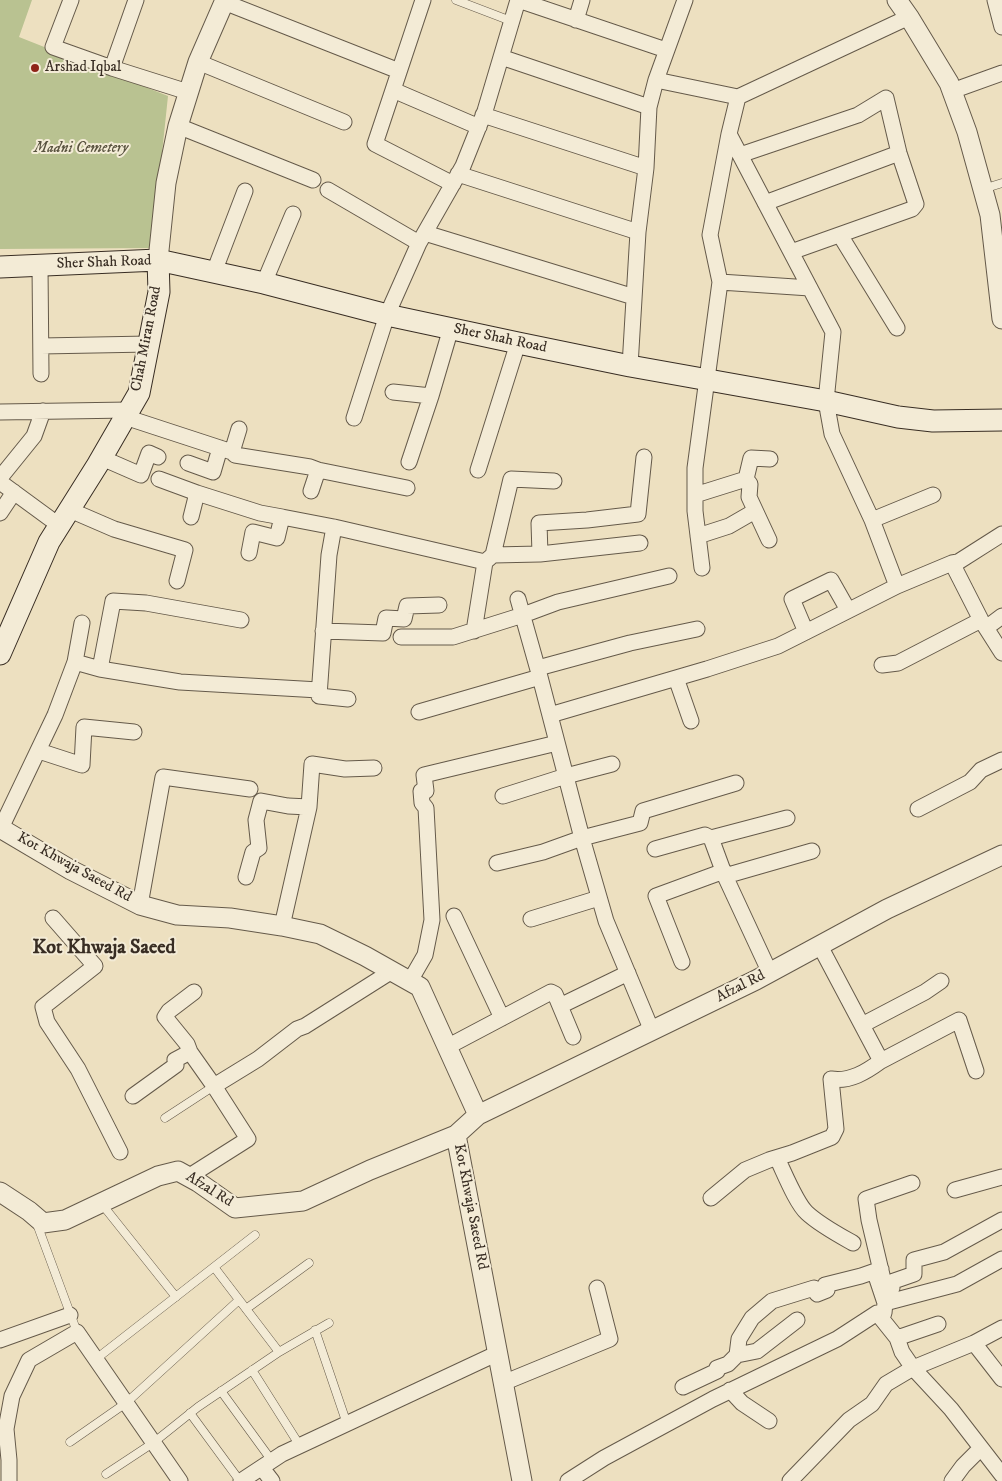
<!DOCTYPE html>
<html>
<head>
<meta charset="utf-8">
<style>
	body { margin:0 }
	canvas { display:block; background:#ede0c0 }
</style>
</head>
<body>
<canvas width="1002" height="1481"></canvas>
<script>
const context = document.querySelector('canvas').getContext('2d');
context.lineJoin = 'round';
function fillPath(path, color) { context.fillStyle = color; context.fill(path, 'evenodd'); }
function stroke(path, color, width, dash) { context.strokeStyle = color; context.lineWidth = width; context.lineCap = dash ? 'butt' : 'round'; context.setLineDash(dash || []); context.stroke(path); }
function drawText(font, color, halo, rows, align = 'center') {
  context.font = font + ' "IM FELL DW Pica",serif'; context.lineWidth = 4; context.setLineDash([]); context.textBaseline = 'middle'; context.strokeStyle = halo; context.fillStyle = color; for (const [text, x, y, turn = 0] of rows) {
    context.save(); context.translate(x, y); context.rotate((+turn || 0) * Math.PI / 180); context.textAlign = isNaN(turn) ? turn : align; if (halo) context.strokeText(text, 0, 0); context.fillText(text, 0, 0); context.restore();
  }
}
fillPath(new Path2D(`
	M0,0h32l-13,37 149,59 -16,152 -152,1z`), '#b9c291');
const service = new Path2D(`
	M456,0l55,21
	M983,189l19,-6
	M165,1118l49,-32
	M101,1203l75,94
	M37,1224l40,108
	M214,1267l65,85
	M246,1309l63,-46
	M315,1330l32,94
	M96,1359l159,-124
	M252,1370l48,76
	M221,1391l51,70
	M190,1413l50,68
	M70,1442l56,-39 113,-103
	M106,1474l47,-31 45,-36 81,-55 50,-29`);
const minor = new Path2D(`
	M71,0l-18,47 59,21 76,24
	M423,0l-48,144 78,40
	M518,0l148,50
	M995,0l7,27
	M224,2l175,69
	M576,20l6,-20
	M501,57l148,50
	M198,62l146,60
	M112,68l24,-68
	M656,80l82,17 171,-80
	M393,90l86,37
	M952,91l50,-18
	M483,115l163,53
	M178,126l135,54
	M729,134l104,198 -7,69 6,33 40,86 25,66
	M740,155l118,-40 28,-17 13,55 17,51 -4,5 -121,43
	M458,174l180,58
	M328,190l91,53
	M765,203l134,-50
	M425,233l209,64
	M840,235l57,93
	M40,266l1,108
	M214,272l31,-81
	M720,282l90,6
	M264,283l29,-69
	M41,346l108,-2
	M630,366l8,-134 8,-64 3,-61 7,-27 29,-80
	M393,392l38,4
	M0,412l129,-2
	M125,417l107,35 7,-23
	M354,418l33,-103 32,-72 44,-77 22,-55 33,-111
	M232,452l3,3 75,12 8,3 -7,21
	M102,458l39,17 8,-22 9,4
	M409,462l22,-66 20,-68
	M188,463l25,9 7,-24
	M318,470l89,18
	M478,470l40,-127
	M0,478l34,-42 9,-25
	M159,479l38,14
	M746,479l4,5 -1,13 20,43
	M0,482l60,44
	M695,495l51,-16 5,-21 19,1
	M70,510l44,19 71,21 -8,31
	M0,513l14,-21
	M191,517l6,-24 63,20 22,4
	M872,520l61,-25
	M698,536l31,-10 26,-15
	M249,553l4,-21 24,6 5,-21 52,10
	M540,554l100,-11
	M493,555l47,-1 -1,-31 48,-3 51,-6 6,-57
	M486,561l7,-6 18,-76 43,2
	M952,563l29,57 21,33
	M702,568l-7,-57v-43l25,-186 -10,-47 19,-101 9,-37
	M518,599l22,78 42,161 24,83 46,110
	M241,620l-95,-17 -33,-2 -13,68 80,13 139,8
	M986,628l16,-12
	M323,631l60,2 3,-15 18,1 3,-13 32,-1
	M806,632l-14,-33 39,-19 17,30
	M401,637h52l70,-22 35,-13 111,-26
	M75,662l7,-39
	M882,665l16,-2 83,-43
	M538,668l92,-25 67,-14
	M676,678l15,43
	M348,699l-29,-3 10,-141 5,-28 151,35 -11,69
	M419,712l121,-35
	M550,715l157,-46 71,-23 119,-60 55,-23 6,-1 44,-28
	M39,751l43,14 2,-38 50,5
	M503,796l63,-20 46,-12
	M918,809l52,-27 11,-12 21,-10
	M1,828l54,-113 20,-53 25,7
	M655,849l50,-14 6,3
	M497,863l46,-11 39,-14 58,-15 3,-12 93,-28
	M725,876l-14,-38 76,-20
	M246,877l7,-25 6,-4 -3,-28 5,-19 27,5 21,1
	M140,905l23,-128 87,12
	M454,916l48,102
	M53,918l42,48 -52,41 4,15 31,47 42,83
	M531,919l68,-21
	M282,926l27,-119 3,-43 33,5 29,-1
	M820,946l61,115 78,-41 17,51
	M682,962l-26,-66 68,-25
	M770,973l-45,-97 87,-25
	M410,981l15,-26 7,-35 -6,-112 -4,-5 -1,-12h5l-2,-16 133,-32
	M560,1006l68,-33
	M862,1025l63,-33 16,-11
	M447,1047l104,-55 4,2 18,43
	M190,1052l-3,-8 -22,-27 4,-6 25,-19
	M214,1086l44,-27 39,-30 8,-3 87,-55
	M133,1096l43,-31 -1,-5 15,-8 24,34 34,53 -60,38
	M777,1158c7,14 19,45 30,55 13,12 30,21 46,30
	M955,1190l47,-13
	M711,1198l34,-28 24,-10 23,-7 40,-16 4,-8 -5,-50c19,3 35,-7 50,-18
	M881,1290l11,-2 -1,-6 23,-8v-14l30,-8 58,-32
	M885,1303l-9,-27 6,-1 -13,-55 -3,-21 46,-16
	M884,1313l1,-10 72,-19 45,-25
	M797,1320l-40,31 -20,4 2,-16 13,-21 20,-17 42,-13 3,6 10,-4 -2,-5 36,-9 20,-7
	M897,1338l41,-14
	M0,1340l70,-25
	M974,1343l28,-15
	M503,1383l107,-44 -13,-51
	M683,1387l34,-16v-3l11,-4 9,-9
	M730,1390l12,13 27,18
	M262,1468l10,13
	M9,1481v-21l-3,-31 6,-33 17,-36 48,-28 103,149
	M241,1481l41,-27 216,-101
	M568,1481l36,-23 109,-59 124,-60 40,-26 20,25 5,14 11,16 38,41 51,66
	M790,1481l59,-61 23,-16 14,-20 27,-16 61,-25 28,36
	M952,1481l11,-15 18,-18`);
const tertiary = new Path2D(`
	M897,0l12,17 40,66 18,49 23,83 12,104
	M158,260l8,-77 12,-57 20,-64 27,-62
	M0,828l71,42 69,35 37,10 53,3 52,8 38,8 45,22 55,31 58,128
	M0,1192l29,19 14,12 22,-3 93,-44 20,-5 20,11 37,26 68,-7 67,-31 86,-35
	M522,1481l-66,-346 22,-20 278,-135 131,-71 115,-54`);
const secondary = new Path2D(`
	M0,267l158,-7 106,23 123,32 131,28 112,23 196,35 72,16 35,4 69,-1
	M0,654l49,-112 49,-78 41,-71 20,-101 -1,-32`);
stroke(service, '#655a4a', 9);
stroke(minor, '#655a4a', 17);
stroke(tertiary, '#655a4a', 21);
stroke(secondary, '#382d23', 23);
stroke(service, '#f3ebd6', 8);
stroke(minor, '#f3ebd6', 15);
stroke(tertiary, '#f3ebd6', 19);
stroke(secondary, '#f3ebd6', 21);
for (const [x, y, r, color] of [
	[35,68,5,"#8f2418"]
]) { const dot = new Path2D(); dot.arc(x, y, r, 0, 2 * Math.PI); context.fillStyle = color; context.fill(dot); stroke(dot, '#f3ebd6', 2); }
drawText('15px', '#382d23', '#f3ebd6', [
	["Arshad Iqbal",45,68]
], 'left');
drawText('italic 15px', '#58523e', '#f3ebd6', [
	["Madni Cemetery",81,149]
]);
drawText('15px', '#382d23', '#f3ebd6', [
	["Sher Shah Road",104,263,-2],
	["Chah Miran Road",147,339,-79],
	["Sher Shah Road",500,339,12],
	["Kot Khwaja Saeed Rd",74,868,29],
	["Afzal Rd",741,987,-27],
	["Afzal Rd",209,1190,32],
	["Kot Khwaja Saeed Rd",470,1207,79]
]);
drawText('bold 20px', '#382d23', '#f3ebd6', [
	["Kot Khwaja Saeed",104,949]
]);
</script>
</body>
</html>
